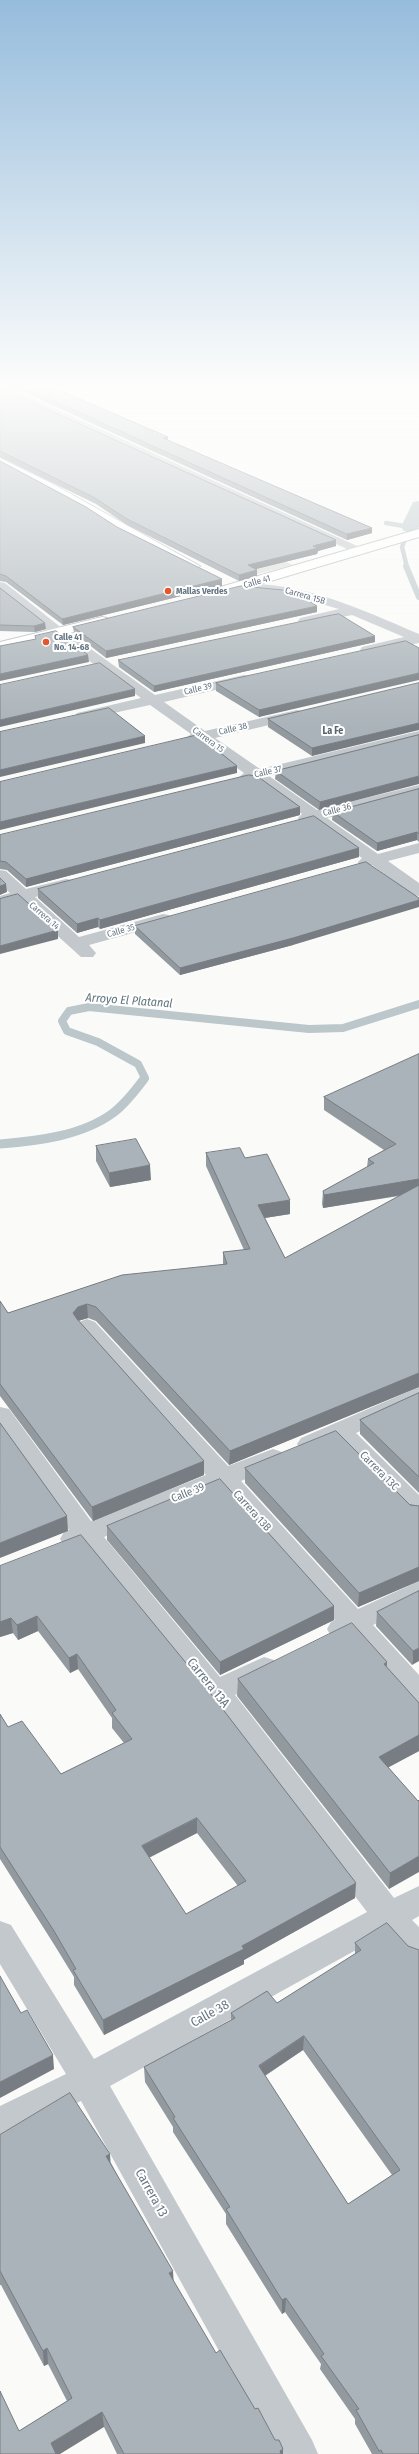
<!DOCTYPE html>
<html>
<head>
<meta charset="utf-8">
<style>
	body { margin:0 }
	canvas { display:block; background:#fafaf8 }
</style>
</head>
<body>
<canvas width="419" height="2454"></canvas>
<script>
const context = document.querySelector('canvas').getContext('2d');
context.lineJoin = 'round';
function fillPath(path, color) { context.fillStyle = color; context.fill(path, 'evenodd'); }
function stroke(path, color, width, dash) { context.strokeStyle = color; context.lineWidth = width; context.lineCap = dash ? 'butt' : 'round'; context.setLineDash(dash || []); context.stroke(path); }
function drawText(font, color, halo, rows, align = 'center') {
  context.font = font + ' "Fira Sans Condensed",sans-serif'; context.lineWidth = 4; context.setLineDash([]); context.textBaseline = 'middle'; context.strokeStyle = halo; context.fillStyle = color; for (const [text, x, y, turn = 0] of rows) {
    context.save(); context.translate(x, y); context.rotate((+turn || 0) * Math.PI / 180); context.textAlign = isNaN(turn) ? turn : align; if (halo) context.strokeText(text, 0, 0); context.fillText(text, 0, 0); context.restore();
  }
}
fillPath(new Path2D(`
	M274,556l19,9 -56,14z`), '#dadfd7');
stroke(new Path2D(`
	M386,523l24,4 -8,20 5,20`), '#bbc7cb', 4.5);
stroke(new Path2D(`
	M406,566l13,31`), '#bbc7cb', 6);
stroke(new Path2D(`
	M143,1080l2,-2 -7,-14 -40,-22 -31,-11 -5,-10 7,-10 20,-4 220,22 34,-1 76,-24`), '#bbc7cb', 8);
stroke(new Path2D(`
	M0,1144c37,-3 82,-8 113,-31 12,-9 22,-22 31,-34`), '#bbc7cb', 9);
fillPath(new Path2D(`
	M419,501v26l-3,4h-12l-3,-4 12,-25z`), '#bbc7cb');
const secondary = new Path2D(`
	M0,458l53,26 147,82 -6,4 -4,-1 -25,-13 -165,-91z
	M419,529v8l-199,59h-10l-2,-3 2,-3z
	M102,617l5,1 2,3 -2,3 -107,26v-8z`);
stroke(secondary, '#b3babf', 2);
fillPath(new Path2D(`
	M0,385h4l364,166 -6,4 -4,-1 -358,-163z
	M0,582l5,1 58,46 92,66 89,-20 5,1 2,3 -2,3 -85,20 41,29 92,-21 5,1 2,3 -2,3 -87,21 45,31 159,-38v10l-150,35 48,34 102,-25v10l-92,23 51,36 41,-11v10l-31,8 31,22v13l-6,-1 -41,-30 -12,1 -2,-4 4,-4 -50,-37h-12l-2,-3 4,-4 -48,-34h-13l-2,-3 5,-4 -44,-32h-11l-3,-3 5,-4 -41,-29 -68,15 -5,-1 -2,-3 2,-3 64,-15 -88,-63 -53,-43z
	M238,583c68,0 120,25 181,51v9l-52,11 -5,-1 -2,-3 2,-3 42,-10 -52,-22 -47,10 -5,-1 -2,-3 2,-3 39,-9 -53,-15 -53,-4 -1,-3z
	M0,870l6,1 20,18 40,-10 6,1 3,4 -3,4 -37,9 44,40 84,-23 6,1 3,4 -3,4 -80,22 7,8 -3,4h-12l-62,-56 -19,5v-10l10,-3 -10,-9z
	M87,1319l8,3 133,144 45,-17 9,3 4,6 -4,6 -41,17 117,128 61,-28v22l-46,22 46,50v30l-10,-3 -59,-65 -9,2 -10,-3 -4,-7 4,-7 4,-2 -116,-130 -115,47 116,140 44,-20 10,3 4,8 -4,8 -39,19 159,203 25,-12v30l-7,4 7,7v37l-11,-4 -23,-26 -275,152 202,354 6,14h-42l-195,-353 -81,39v-34l66,-32 -66,-110v-43l11,4 83,134 273,-147 -161,-212 -125,-154 -8,3 -9,-3 -4,-7 4,-7 5,-2 -69,-97v-26l9,2 82,112 115,-46 -127,-143 -4,-5 4,-5z
	M419,1387v18l-63,28 63,62v25l-9,-2 -74,-76 -26,11 -9,-3 -4,-6 4,-6z`), '#c3c8cc');
fillPath(secondary, '#fff');
fillPath(new Path2D(`
	M8,385h39l121,52v3l204,93 -25,7z
	M0,388l336,158 -18,5 -1,3 -61,15 1,7 -18,5 -112,-56 -31,-21 -96,-47z
	M0,461l117,66 105,59 -159,39 -57,-43 -6,-1v3z
	M0,588l46,41 -11,3 -35,-1z
	M317,612l-211,46 -32,-25 -1,-6z
	M375,636v6l-221,50 -35,-25 -1,-7z
	M419,648l-160,69 -43,-26v-8z
	M419,683l-107,73 -44,-29v-8z
	M419,735l-100,75 -44,-31 1,-8z
	M419,789v53l-2,-2 -40,11 -45,-31 1,-8z
	M300,815l-274,72 -19,-17 -7,-1v-34z
	M359,857l-259,72 -2,-2 -21,6 -39,-35v-9z
	M135,926l158,19 -113,30 -45,-41z
	M419,1054v333l-190,78 -133,-144 -8,-3 -10,3 126,154 -111,46 -93,-125v-95l8,12 215,-49v-12l21,-2 -38,-84v-13l39,5 45,56 -25,4 20,40 114,-62 -76,12 -1,-4 1,-13 44,-24 1,-8 16,-9 -60,-40v-13z
	M96,1146l55,34 -41,7 -14,-26z
	M419,1393v100l-59,-59v-14z
	M245,1468l174,38v75l-61,26 -113,-124z
	M107,1526l227,80v14l-114,55 -113,-135z
	M0,1566l355,332 -111,62v4l-140,71 -30,-50v-8l-19,-31 -55,-87v-145l8,13 53,47 63,-31 -12,-15v-10l-34,-49 -8,4 -32,-42 -20,9 -5,-7 -13,4zM197,1833l41,53 -52,28 -37,-56z
	M419,1591l-7,74 -36,-39 1,-14z
	M387,1668l32,35v48l-31,16 30,34 -29,88 -152,-193 1,-17z
	M355,1943l53,3 11,508h-47l-17,-30v-5l-35,-50 1,-5 -36,-52 -3,2 -56,-90v-10l-53,-82v-5l-28,-45 -1,-15 87,-47v-7l46,-10 78,-49zM303,2050l89,125 -44,29 -83,-128z
	M0,2135l111,28 62,118 43,72 59,87 8,9v5h-166l-13,-27 -85,4 48,-30 -19,-37 -4,2 -43,-81h-1z`), '#929a9f');
fillPath(new Path2D(`
	M168,437v5l-5,-4z
	M372,528v5l-25,7v-6z
	M336,540v6l-18,5 -1,3 -69,17v-6l65,-19z
	M257,570v6l-18,5v-6z
	M222,579v7l-159,39 -1,-6z
	M317,606v6l-211,46v-7z
	M45,623l1,6 -11,3 -1,-6z
	M375,636v6l-221,50v-6z
	M88,655l1,7 -89,19v-7z
	M419,673v7l-160,37v-7z
	M135,689v7l-135,31v-7z
	M419,723v7l-107,26v-8z
	M145,736v7l-145,34v-7z
	M237,766v7l-237,57v-8z
	M419,776v8l-100,26 1,-8z
	M300,807v8l-274,72v-8z
	M417,832v8l-40,11v-8z
	M359,848v9l-259,72v-9z
	M6,884l1,8 -7,3v-9z
	M419,900v7l-126,38 -113,30v-7z
	M98,918v9l-21,6v-9z
	M58,930v9l-58,15v-8z
	M150,1165l1,15 -41,7 -1,-14z
	M419,1179v13l-96,16 1,-13z
	M290,1200v14l-32,5v-14z
	M87,1304l1,14 -10,3 -5,-8 5,-6z
	M419,1373v14l-190,78 1,-14z
	M204,1461v14l-111,46 -1,-14z
	M67,1516l1,15 -68,27v-15z
	M419,1567v14l-61,26 1,-14z
	M334,1606v14l-114,55v-13z
	M37,1616l1,15 -20,9 -1,-15z
	M11,1618l2,15 -13,4v-15z
	M419,1648v13l-7,4 1,-14z
	M77,1654l1,15 -8,4 -1,-15z
	M387,1662l-1,16 -2,-14z
	M419,1735v16l-41,22 1,-16z
	M197,1818v15l-55,28v-15z
	M419,1856v16l-30,17 1,-16z
	M356,1883l-1,15 -111,62v4l-140,71 -1,-15 139,-74z
	M304,2036l-1,14 -45,30 1,-14z
	M53,2055l1,14 -54,29v-16z
	M110,2154l1,16 -5,-14z
	M173,2271l1,16 -5,-14z
	M286,2298l-1,14 -3,2v-14z
	M47,2348l1,16 -4,2 -1,-15z
	M102,2412l2,15 -44,27h-8l-1,-11z
	M283,2449v5h-4l1,-3z`), '#777d82');
const building = new Path2D(`
	M19,385h28l5,2 116,50 -5,1 209,90 -25,6z
	M0,388l336,152 -23,6 5,2 -70,17 9,5 -18,5 -112,-56 -32,-21 -95,-47z
	M0,461l86,46 31,20 105,52 -160,40 -56,-43 -6,-2z
	M241,586l52,5 24,15 -211,45 -33,-24z
	M0,588l45,35 -11,3 -34,-1z
	M339,614l36,22 -221,50 -36,-26 214,-45z
	M56,631l32,24 -88,19v-28l36,-7 -1,-3z
	M406,641l13,7v25l-160,37 -43,-27z
	M100,663l35,26 -135,31v-35z
	M419,683v40l-107,25 -44,-29z
	M109,708l36,28 -145,34v-38z
	M198,735l39,31 -237,56v-40z
	M419,735v41l-99,26 -44,-31z
	M249,775l8,1 43,31 -274,72 -20,-17 -6,-1v-26z
	M419,789v45l-2,-2 -40,11 -44,-31z
	M314,816l45,32 -259,72 -2,-2 -21,6 -39,-35z
	M366,862l53,36v2l-126,38 -113,30 -45,-42z
	M0,878l6,6 -6,2z
	M18,894l40,36 -58,16v-47z
	M419,1054v125l-95,16 -1,-4 51,-28 -6,-4 28,-15 -72,-47z
	M136,1139l14,26 -41,8 -13,-27z
	M240,1148l5,10 22,-4 23,46 -32,5 27,53 134,-73v188l-189,78 -134,-144 -9,-3 -9,3 -5,6 4,6 127,142 -112,46 -92,-123v-83l8,12 114,-38 105,-11 -4,-12 27,-3 -44,-96z
	M419,1393v84l-59,-57z
	M0,1423l67,93 -67,27z
	M336,1431l74,74 9,1v61l-60,26 -114,-125z
	M220,1479l114,127 -114,56 -113,-136z
	M81,1535l124,151 151,197 -114,63 2,3 -141,71 -30,-50 3,-1 -22,-38 -54,-84v-133l8,13 14,-6 39,53 71,-35 -20,-26 4,-3 -39,-56 -8,4 -32,-42 -20,9 -6,-7 -11,4v-56zM197,1818l49,63 -60,33 -44,-68z
	M419,1591v57l-6,3 -36,-39z
	M352,1623l35,39 -3,2 35,39v32l-40,22 39,44 1,-1v56l-29,17 -152,-194z
	M387,1923l21,23 11,4v504h-36l-2,-4 -2,1 -23,-41 3,-1 -38,-53 3,-2 -38,-56 -4,2 -56,-91 4,-2 -57,-89 2,-1 -31,-50 91,-49 -4,-5 36,-22 10,12 84,-53 -6,-7zM304,2036l96,134 -52,34 -89,-138z
	M0,1976l21,37 6,-3 26,45 -53,27z
	M70,2093l40,61 -4,2 67,115 -4,2 47,80 4,-3 35,59 3,-1 17,32h4l4,9 -3,2 1,3h-157l-22,-42 -51,31 5,11h-56v-63l19,40 53,-33 -25,-50 -4,3 -43,-80v-136z`);
fillPath(building, '#aab3b9');
stroke(building, '#777d82', 1);
const sky = context.createLinearGradient(0, 0, 0, 729);
sky.addColorStop(0, '#96bcdc');
sky.addColorStop(0.53, '#fdfdfc');
sky.addColorStop(1, '#fdfdfc00');
context.fillStyle = sky;
context.fillRect(0, 0, 419, 729);
for (const [x, y, r, color] of [
	[168,591,4,"#e4572e"],
	[46,642,4,"#e4572e"]
]) { const dot = new Path2D(); dot.arc(x, y, r, 0, 2 * Math.PI); context.fillStyle = color; context.fill(dot); stroke(dot, '#fff', 1.5); }
drawText('9px', '#657683', '#fff', [
	["Calle 41",257,582,-16],
	["Carrera 15B",305,596,16],
	["Calle 39",198,689,-13],
	["Calle 38",233,729,-13],
	["Carrera 15",208,740,36],
	["Calle 37",268,772,-13],
	["Calle 36",337,810,-14],
	["Carrera 14",44,916,41],
	["Calle 35",121,931,-16]
]);
drawText('bold 9px', '#657683', '#fff', [
	["Mallas Verdes",176,591],
	["Calle 41",54,637],
	["No. 14-68",54,647]
], 'left');
drawText('bold 10px', '#57646e', '#fff', [
	["La Fe",333,731]
]);
drawText('11px', '#657683', '#fff', [
	["Carrera 13C",379,1471,45],
	["Calle 39",188,1493,-22],
	["Carrera 13B",252,1511,48]
]);
drawText('italic 12px', '#60757c', '#fff', [
	["Arroyo El Platanal",129,1001,4]
]);
drawText('13px', '#657683', '#fff', [
	["Carrera 13A",208,1683,51],
	["Calle 38",210,2014,-29],
	["Carrera 13",151,2193,61]
]);
</script>
</body>
</html>
